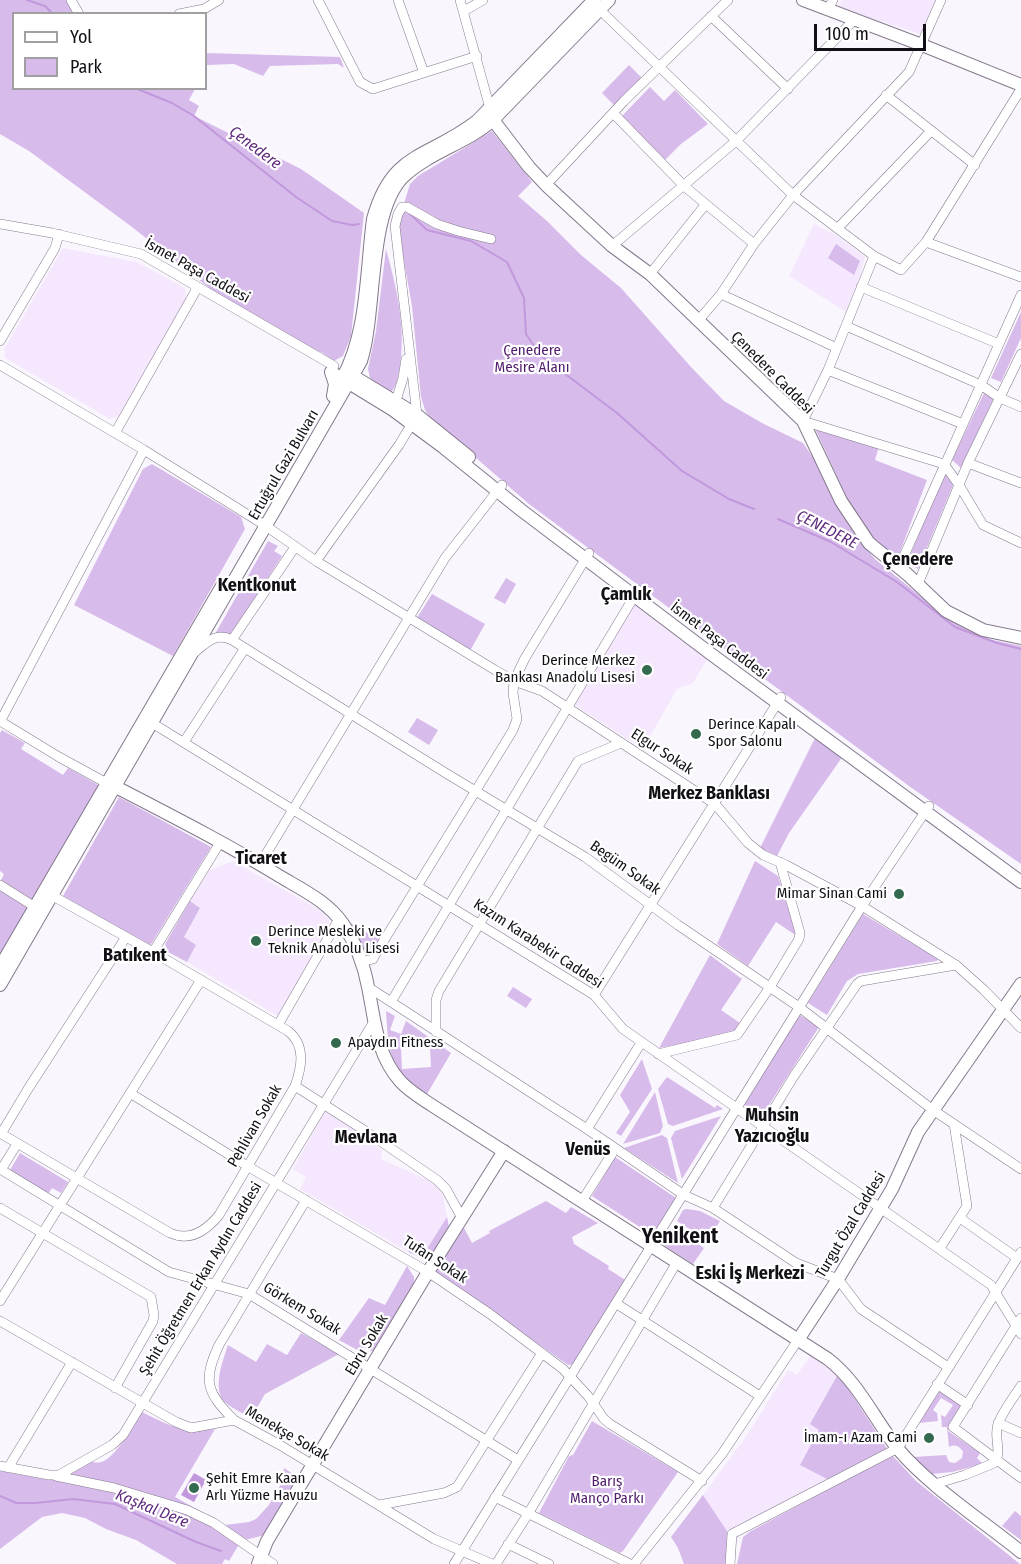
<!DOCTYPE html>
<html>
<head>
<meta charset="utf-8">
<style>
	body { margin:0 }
	#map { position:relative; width:1021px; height:1564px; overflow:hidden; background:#faf6fe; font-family:"Fira Sans Condensed",sans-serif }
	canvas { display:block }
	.legend { position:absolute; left:12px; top:12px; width:195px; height:78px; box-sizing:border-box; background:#fff; border:2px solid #a19fa2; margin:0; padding:8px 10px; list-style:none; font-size:18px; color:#130f16 }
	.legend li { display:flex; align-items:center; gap:12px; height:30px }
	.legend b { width:30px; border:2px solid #a19fa2 }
	.scale { position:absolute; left:814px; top:24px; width:112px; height:27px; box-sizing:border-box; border:3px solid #130f16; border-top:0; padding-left:8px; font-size:18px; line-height:21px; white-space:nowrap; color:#130f16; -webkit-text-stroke:4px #fff; paint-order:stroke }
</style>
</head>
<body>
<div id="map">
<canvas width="1021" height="1564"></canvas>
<ul class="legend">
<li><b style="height:8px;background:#fff"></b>Yol</li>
<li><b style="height:16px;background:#d7bbeb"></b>Park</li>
</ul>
<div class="scale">100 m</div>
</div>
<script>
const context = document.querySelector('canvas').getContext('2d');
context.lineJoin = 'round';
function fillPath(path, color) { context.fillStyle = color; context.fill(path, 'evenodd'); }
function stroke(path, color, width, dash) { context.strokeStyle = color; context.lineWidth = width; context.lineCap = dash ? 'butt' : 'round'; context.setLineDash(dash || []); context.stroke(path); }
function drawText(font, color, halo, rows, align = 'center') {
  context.font = font + ' "Fira Sans Condensed",sans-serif'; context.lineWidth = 4.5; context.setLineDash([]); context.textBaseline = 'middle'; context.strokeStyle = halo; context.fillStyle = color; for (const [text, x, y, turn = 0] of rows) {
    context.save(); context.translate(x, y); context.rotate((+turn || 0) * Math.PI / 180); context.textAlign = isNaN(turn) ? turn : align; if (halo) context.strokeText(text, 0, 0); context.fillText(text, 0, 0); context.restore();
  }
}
fillPath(new Path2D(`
	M842,0h99l-15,36 -88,-29z
	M814,224l22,11 29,22 -7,26 -12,29 -57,-36z
	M63,248l74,14 48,26 1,12 -68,117 -8,2 -105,-61 -1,-9z
	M632,603h6l71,53 -16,27 -16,6 -34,60 -70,-45z
	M233,861l87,49 9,9 1,9 -51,89 -92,-55 9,-17 -12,-8 16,-29 -10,-7 20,-31z
	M326,1109l56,41 -1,9 56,25 6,12 4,21 -20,33 -13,-8 -6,10 -108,-63 6,-12 -13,-8z
	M810,1356l21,14 18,20 -20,90 -102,51 -24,-36 42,-57 43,-68 9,5z`), '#f5e8fe');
fillPath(new Path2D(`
	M0,0h67l11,13 -64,1v74l181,1 -6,11 10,6 -5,10 107,53 63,44 -13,123 -8,20 -9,5 -13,-9 -9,-1 -66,-38 -33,-22 -81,-64 -103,-76 -29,-17z
	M206,53l134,4 4,11 -6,-4 -68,2 -7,10 -29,-12 -27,1 -1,3z
	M629,65l13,13 -27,28 -13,-13z
	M650,87l14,14 11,-11 33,34 -27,20 -16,16 -44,-43z
	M492,131l40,51 -14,14 29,25 34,34 40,33 70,79 33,34 38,22 41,20 15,22 20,42 22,35 16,18 64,52 27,17 21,10 33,7v218l-112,-78 -380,-282 -99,-86 -5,-8 -4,-13 -9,-91 -13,-72v-14l11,-36 8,-8z
	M836,244l24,17 -6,14 -26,-17z
	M386,249c11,40 21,82 13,123 -2,8 -3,16 -9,21l-20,-15 -2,-9 8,-38z
	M1021,312v26l-20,44 -10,-4z
	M984,393l10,5 -33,70 -9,-8z
	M813,424l66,22 -4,14 52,20 -30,80 -24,-22 -21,-29z
	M152,464l89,53 4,12 -72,127 -99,-51 69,-136z
	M944,473l9,12 -35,84 -11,-6z
	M268,541l10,5 -4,5 8,5 -52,80 -15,-2z
	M506,578l10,6 -11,20 -11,-6z
	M432,594l53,30 -15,27 -53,-33z
	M417,718l21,12 -9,15 -21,-13z
	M2,730l23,13 -4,6 42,26 5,-7 32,18 -67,115 -32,-21 3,-6 -4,-3v-138z
	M816,736l27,20 -54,77 -12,23 -17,-8z
	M119,797l92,50 -61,99 -87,-50z
	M755,861l23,15 19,60 -21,-14 -28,44 -31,-22z
	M0,891l29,18 -29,49z
	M190,901l10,7 -16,29 12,8 -9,17 -19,-10 -3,-8z
	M863,914l75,45 -1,2 -79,13 -11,7 -20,34 -19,-12z
	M347,921l32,18 -9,18h-3z
	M710,955l32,24 -21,31 22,15 -11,10 -73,13z
	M513,987l19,12 -6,9 -19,-12z
	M386,1011l9,5 -5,14 11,4 5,-13 45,32 -24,41c-38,-27 -38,-37 -41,-83zM430,1046l1,21 -29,2 -1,-21z
	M800,1015l19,12 -57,89 -19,-12z
	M642,1059l10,30 -31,47 -5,-3 14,-21 -10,-17z
	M667,1077l48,31 2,-3 6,4 -50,17 -5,-2 -10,-35z
	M655,1092l8,34 -3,7 -37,11z
	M721,1116l-39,63 -11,-41 4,-7z
	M662,1135l5,3 11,45 -54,-35z
	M20,1153l48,29 -7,11 -9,-5 -4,6 -38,-24z
	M615,1157l61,41 -24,37 -60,-39z
	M546,1201l20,12 5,-6 27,16 -26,14 2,7 35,22 -1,3 19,12 -52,83 -7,1 -133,-94 29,-43 8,15 18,-10 -1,-2z
	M687,1209l13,2 20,10 -12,20 -31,-20 6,-11z
	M447,1217l2,10 -18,30 -9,1 -14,-6 2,-3 10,5 4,-6 3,1z
	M673,1228l4,2 -3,7 8,5 4,-6 18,12 -11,16 -31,-20z
	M407,1266l7,11v8l-41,67 -9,-5 -3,5 -22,-12 30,-42 16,7z
	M301,1333l38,21 -74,40 -14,24c-8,-5 -18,-9 -25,-15 -15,-12 -3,-43 2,-58l28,17 11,-18 20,11z
	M837,1376l12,14 39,60 -59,30 -29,-15 19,-35 -9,-6z
	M940,1390l23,15 -15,26 32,22 -3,5 6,6 -31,8 -20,2 -19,-17 33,-2 3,7 6,1 7,-5 1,-6c-3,-6 -8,-8 -14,-5l-2,-20h-5l-1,-12 4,2 8,-12 -12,-7 -8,12 4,3 1,8 -19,2z
	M142,1412c27,14 42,21 73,17l-40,68 50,28 24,-3 7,-3 13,-14 12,-21 3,-16 15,10 -34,57 -24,6 -12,20 -4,-2 -3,5h-45l-41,-24 -30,-11 -21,-11 -23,-5 -20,4 -42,32v-78l49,9c13,-1 23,-9 34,-15 10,-6 10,-1 18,-3 13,-2 34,-39 41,-50z
	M592,1421l86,51 -55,79 -3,2 -81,-40 30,-57 4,-1z
	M892,1455l24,26 104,83h-283l6,-27 8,-6z
	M703,1495l24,36 -1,33h-42l-6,-16 -7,-11z
	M1015,1511l6,5v24l-19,-14z`), '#d7bbeb');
fillPath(new Path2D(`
	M194,1473l12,7 -12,22 -13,-7z`), '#c298dc');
stroke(new Path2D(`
	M27,0l18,6 8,8
	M135,88l37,15 22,13 102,81 36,24 20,4 7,-1
	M410,214l17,16 44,11 36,21 17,36 2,36 14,21 77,58 65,58 47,28 25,10
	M778,519l53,23 66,40 58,45 42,16 24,6
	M0,1496l16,7h20l37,-4 42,5 81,38 25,9`), '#c298dc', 2);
const street = new Path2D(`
	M71,0l8,14
	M318,0l42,82 13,7 104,-33
	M398,0l26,73
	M460,0l31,112
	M828,9l5,-9
	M600,10l193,185 81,61 27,14 25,-28 95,-153
	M464,11l19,-11
	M179,14l25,-5 15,-9
	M711,16l77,73
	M886,95l89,70
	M613,113l71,73 70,58
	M546,185l78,-84 104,-101
	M0,224l52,9 89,21 193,112
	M838,228l93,-97
	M926,242l95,35
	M612,246l124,-105 119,-122
	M874,256l-46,114 -25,51 141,43 15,21 24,40 38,18
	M650,274l55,-69
	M861,287l138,57
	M721,294l116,54
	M698,321l23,-27 33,-50 39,-49 116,-123 32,-72
	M846,326l135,59 19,13 21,9
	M0,341l55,-93 4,-14
	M0,365l144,85 122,76 50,35 179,109 19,11 28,10 173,113 33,39 15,12 23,10 76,41 94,59 28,25 37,38
	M828,370l135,54
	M394,407l9,-29 3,-19
	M115,433l80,-141v-6
	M968,463l53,20
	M316,561l83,-116 18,-30 -22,-189 3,-12 4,-7h5l30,17 21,7 33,8
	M899,567l122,-272
	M918,584l50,-121 53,-109
	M232,640l63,-93
	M195,652c12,-10 21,-20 37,-12l212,132 141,85 93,68 121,82 134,103 88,59
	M0,721l59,36 53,29
	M0,722l144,-272
	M152,723l442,272 29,34 368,256 30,49
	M184,742l61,-94
	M260,864l185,-306 57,-73
	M0,885l35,22
	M153,952l68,-111
	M361,962l12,-3 2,-4 138,-225 4,-11 -4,-26 1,-12 11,-23 64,-105
	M368,987l219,142 97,66 29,13 83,55 42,16 23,30 87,58
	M594,995l187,-298
	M391,1002l247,-412
	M278,1025l61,-106
	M436,1032v-32l3,-9 139,-230 43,-18
	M658,1054l79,-19 33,-48 29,-48 1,-6 -20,-71
	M295,1086l72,46 70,48 9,9 16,29
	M130,1093l119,74 179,105 62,42 73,55 25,27 16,23 6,5 92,57
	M587,1129l54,-86
	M0,1133l170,100c20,9 36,-2 49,-18l76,-129c7,-19 11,-41 -7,-55l-135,-79 -100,-56
	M1,1134l27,-45 98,-152
	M0,1169l169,103 80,22 269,166
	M1,1170l16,-26
	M582,1201l33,-52
	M0,1208l151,89 3,18 -1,6 -38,67
	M713,1208l81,-132 63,-92 4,-3 95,-16
	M960,1218l57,40
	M940,1248l27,-42 -13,-82
	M0,1301l201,-321
	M617,1304l143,92
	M1021,1318l-68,109 68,51
	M0,1321l176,101 15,6 43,-8 46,25 154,94 58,25
	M937,1384l31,21
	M234,1420c-27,-27 -32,-39 -15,-75l87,-145
	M998,1423l23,10
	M0,1466l49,9h10l53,-30 11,-10 250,-412
	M8,1468l64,-106
	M56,1476l58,12 73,22 27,13 59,41
	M935,1484l30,-9 29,-12c9,-12 -1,-26 4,-39 5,-13 15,-26 23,-38
	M495,1497l135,67
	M379,1505l65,-12 13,-6 85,-134
	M508,1544l41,20
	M454,1564l408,-658 67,-100
	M496,1564l32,-50 149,-252
	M634,1564l88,-110 76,-114
	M730,1564l2,-30 166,-86 123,-196`);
const secondary = new Path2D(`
	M803,0l119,45 99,40
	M493,120l36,47 17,18 66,61 38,28 153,147 38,80 28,42 38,31 39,37 37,19 38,8
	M331,372l62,38 50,37 78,63 190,144 310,228
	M331,372l4,12 -2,12
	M348,373l69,42 52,42
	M342,379c26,-47 24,-107 31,-160 19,-69 55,-60 104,-98l117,-121
	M116,787c56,29 111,57 165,90 22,13 47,25 62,47 12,18 21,41 25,63 7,33 8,67 32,94 9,10 21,17 33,25l395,253c31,24 46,60 70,90 31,37 85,72 123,103
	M0,967l222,-381
	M0,985l361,-624c16,-50 6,-149 43,-185 26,-24 63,-33 89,-56l116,-120
	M798,1340l40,-61 54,-90 26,-57 103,-148
	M258,1564l9,-23 161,-269 76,-121`);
stroke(street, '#84798c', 10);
stroke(secondary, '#84798c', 14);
stroke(street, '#fff', 9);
stroke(secondary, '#fff', 12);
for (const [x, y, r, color] of [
	[647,670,6,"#336a50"],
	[696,734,6,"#336a50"],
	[899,894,6,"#336a50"],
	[256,941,6,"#336a50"],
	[336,1043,6,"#336a50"],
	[929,1438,6,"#336a50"],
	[194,1488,6,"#336a50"]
]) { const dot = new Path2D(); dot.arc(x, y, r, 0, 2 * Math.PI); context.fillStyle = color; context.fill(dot); stroke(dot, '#fff', 2); }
drawText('15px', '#130f16', '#fff', [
	["İsmet Paşa Caddesi",197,271,29],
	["Çenedere Caddesi",772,373,45],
	["Ertuğrul Gazi Bulvarı",284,465,-60],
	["İsmet Paşa Caddesi",719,641,37],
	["Elgur Sokak",662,752,33],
	["Begüm Sokak",625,868,35],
	["Kazım Karabekir Caddesi",538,944,33],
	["Pehlivan Sokak",255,1126,-60],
	["Turgut Özal Caddesi",851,1225,-59],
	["Tufan Sokak",435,1260,33],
	["Şehit Öğretmen Erkan Aydın Caddesi",201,1279,-59],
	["Görkem Sokak",302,1309,31],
	["Ebru Sokak",367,1345,-59],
	["Menekşe Sokak",287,1434,30]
]);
drawText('15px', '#501c6c', '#fff', [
	["Çenedere",532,351],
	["Mesire Alanı",532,368],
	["Barış",607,1482],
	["Manço Parkı",607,1499]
]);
drawText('15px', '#130f16', '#fff', [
	["Derince Merkez",635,661,"right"],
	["Bankası Anadolu Lisesi",635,678,"right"],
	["Derince Kapalı",708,725],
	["Spor Salonu",708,742],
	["Mimar Sinan Cami",887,894,"right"],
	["Derince Mesleki ve",268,932],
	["Teknik Anadolu Lisesi",268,949],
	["Apaydın Fitness",348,1043],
	["İmam-ı Azam Cami",917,1438,"right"],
	["Şehit Emre Kaan",206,1479],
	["Arlı Yüzme Havuzu",206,1496]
], 'left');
drawText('italic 16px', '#5f2c7c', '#fff', [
	["Çenedere",255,148,37],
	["ÇENEDERE",827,530,27],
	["Kaşkal Dere",152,1509,22]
]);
drawText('bold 18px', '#130f16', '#fff', [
	["Çenedere",918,560],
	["Kentkonut",257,586],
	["Çamlık",626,595],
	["Merkez Banklası",709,794],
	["Ticaret",261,859],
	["Batıkent",135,956],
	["Muhsin",772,1116],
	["Yazıcıoğlu",772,1137],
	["Mevlana",366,1138],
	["Venüs",588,1150],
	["Eski İş Merkezi",750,1274]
]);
drawText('bold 21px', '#130f16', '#fff', [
	["Yenikent",680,1237]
]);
</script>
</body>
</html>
